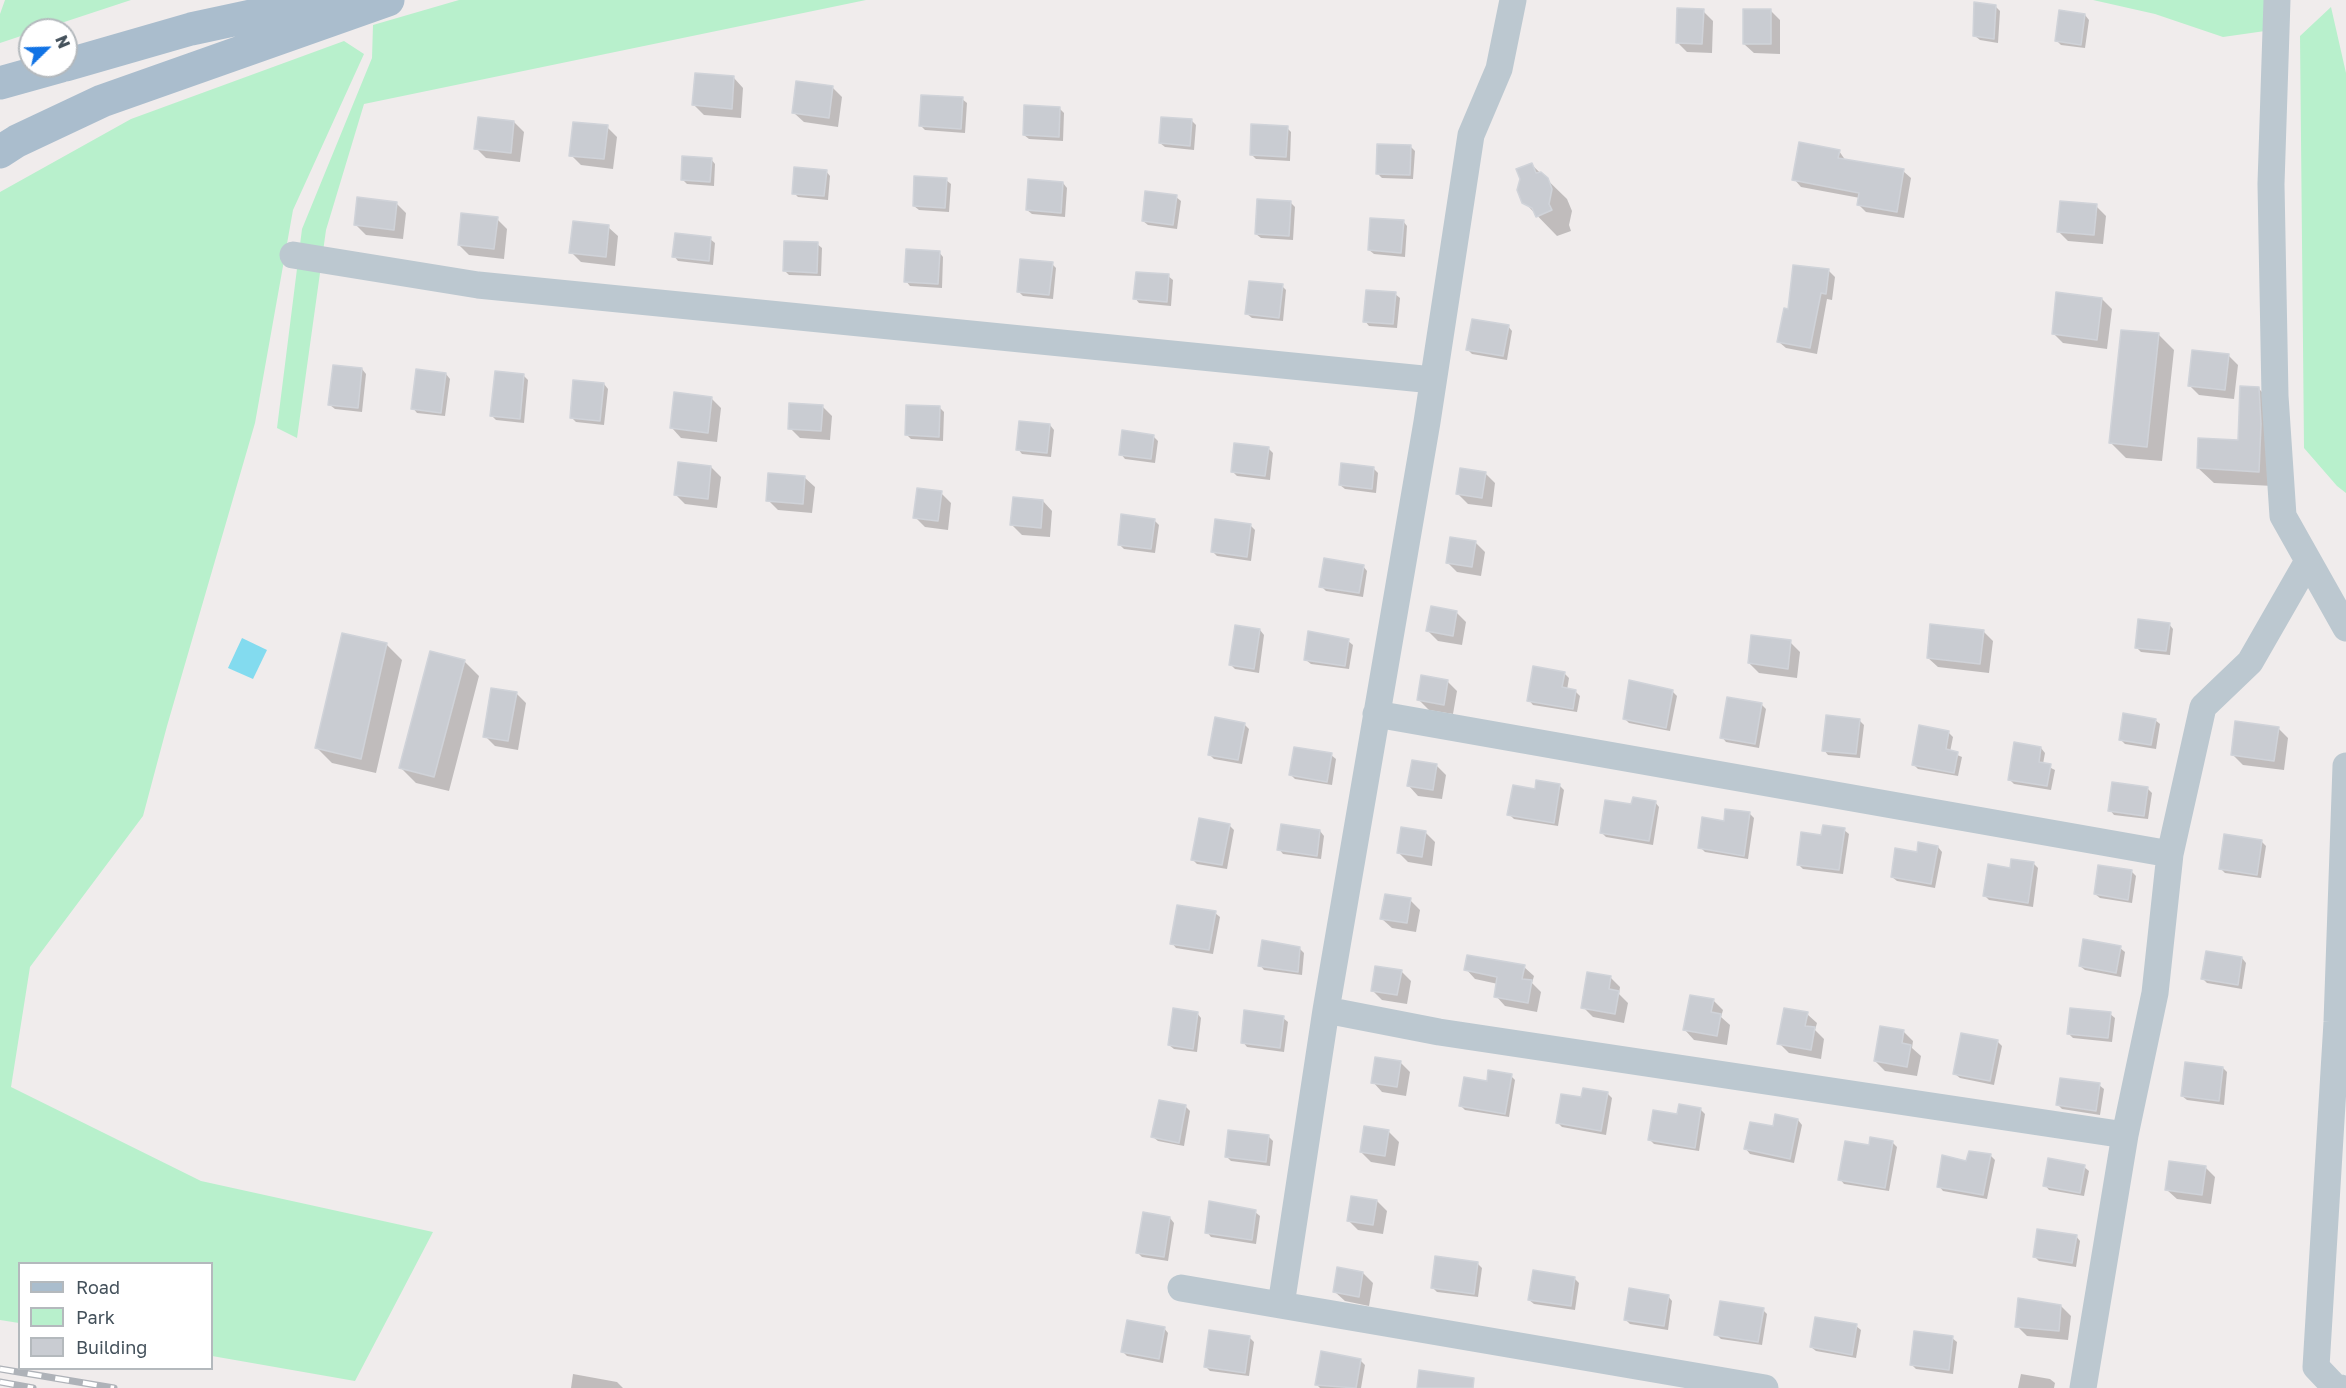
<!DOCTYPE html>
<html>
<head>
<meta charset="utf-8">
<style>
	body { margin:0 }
	#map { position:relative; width:2346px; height:1388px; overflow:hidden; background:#f0ecec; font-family:"Golos Text",sans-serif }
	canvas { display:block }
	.legend { position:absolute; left:18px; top:1262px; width:195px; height:108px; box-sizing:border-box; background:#fff; border:2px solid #b4b9bd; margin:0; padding:8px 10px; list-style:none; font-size:18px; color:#44515b }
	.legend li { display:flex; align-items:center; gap:12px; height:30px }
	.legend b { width:30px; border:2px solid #b4b9bd }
	.north { position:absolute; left:18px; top:18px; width:60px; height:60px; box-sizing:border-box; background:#fff; border:2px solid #b4b9bd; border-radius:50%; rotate:67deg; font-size:16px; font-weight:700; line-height:24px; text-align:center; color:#44515b }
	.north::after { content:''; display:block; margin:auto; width:21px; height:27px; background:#1173e5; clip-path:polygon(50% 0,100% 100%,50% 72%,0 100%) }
</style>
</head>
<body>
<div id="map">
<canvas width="2346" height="1388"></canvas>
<ul class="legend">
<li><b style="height:8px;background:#aabdcd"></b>Road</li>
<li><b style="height:16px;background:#b8f0cc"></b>Park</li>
<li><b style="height:16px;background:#c9ccd2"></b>Building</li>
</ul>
<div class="north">N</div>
</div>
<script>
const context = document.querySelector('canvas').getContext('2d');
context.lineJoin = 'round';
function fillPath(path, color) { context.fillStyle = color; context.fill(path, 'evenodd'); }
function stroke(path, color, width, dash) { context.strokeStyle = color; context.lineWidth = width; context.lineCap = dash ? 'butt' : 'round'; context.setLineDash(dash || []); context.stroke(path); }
fillPath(new Path2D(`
	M5,0h126l-91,30h-10v3l-30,10v-29z
	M459,0h407l-502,104 -38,126 -29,208 -20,-10 25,-199 70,-171 1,-33z
	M2093,0h174l-2,31 -42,6 -68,-23z
	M2331,7l15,66v420l-9,-7 -33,-38 -4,-412z
	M344,41l20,13 -71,156 -38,213 -88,303 -24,90 -113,151 -19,120 190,94 232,51 -78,149 -143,-25v-92h-192l-1,59 -19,-3v-1128l131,-73z`), '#b8f0cc');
fillPath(new Path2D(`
	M242,638l25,12 -14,29 -25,-11z`), '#83dbef');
fillPath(new Path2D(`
	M1996,7l4,4 -2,32 -18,-3 -5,-4z
	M1770,10l10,10v34l-26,-1 -10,-9z
	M1703,11l10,10 -1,32 -25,-1 -10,-10z
	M2085,15l4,5 -4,28 -24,-3 -4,-4z
	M734,78l9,10 -2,30 -37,-3 -10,-10z
	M832,87l10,10 -4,30 -34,-5 -10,-9z
	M962,99l5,4 -2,30 -40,-3 -4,-4z
	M1060,109l4,4 -1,28 -34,-2 -5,-4z
	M1192,121l4,4 -2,25 -29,-3 -5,-4z
	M514,122l10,10 -4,30 -34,-4 -10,-10z
	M607,127l10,10 -4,32 -32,-4 -10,-10z
	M1287,128l4,4 -1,29 -34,-2 -5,-5z
	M1410,146l5,5 -2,28 -31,-1 -5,-5z
	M1839,151l7,10 57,10 8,7 -7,40 -38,-6 -7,-7 1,-7 -59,-11 -7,-8z
	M711,159l4,5 -1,22 -27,-2 -4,-4z
	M1531,164l36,35 5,12 -3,14 2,6 -14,5 -33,-34z
	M826,171l4,5 -2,24 -30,-3 -4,-4z
	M946,180l5,4 -2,28 -30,-2 -5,-4z
	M1063,183l4,5 -2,29 -33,-3 -5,-4z
	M1176,197l5,4 -4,28 -29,-4 -5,-4z
	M396,203l10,10 -3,26 -37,-4 -10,-10z
	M1291,203l4,4 -2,33 -32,-2 -5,-4z
	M2096,206l10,10 -3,28 -35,-3 -10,-10z
	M497,219l10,10 -3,30 -35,-4 -10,-10z
	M1403,221l4,5 -2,31 -31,-3 -5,-4z
	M608,227l10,9 -3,30 -34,-4 -10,-10z
	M710,239l5,4 -2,22 -35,-4 -4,-5z
	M817,244l5,4 -1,28 -32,-1 -4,-4z
	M939,252l4,5 -1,31 -32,-2 -4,-5z
	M1052,264l4,4 -3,31 -30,-3 -5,-5z
	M1828,270l7,7 -3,23 -5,-1 -10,55 -31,-6 -7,-6 10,-32z
	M1168,276l5,4 -2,26 -32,-3 -4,-5z
	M1282,286l4,4 -3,31 -31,-3 -5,-4z
	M1395,294l5,4 -3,30 -28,-2 -4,-5z
	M2102,299l10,10 -5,40 -44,-6 -10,-10z
	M1508,326l4,5 -5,29 -35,-6 -4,-4z
	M2159,335l15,15 -12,111 -36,-3 -15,-15z
	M2228,355l10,10 -4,34 -35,-4 -10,-10z
	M362,369l4,5 -4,38 -27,-3 -5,-4z
	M446,374l4,5 -5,37 -28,-3 -4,-5z
	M523,375l5,5 -4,43 -28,-3 -4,-4z
	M604,384l4,5 -4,36 -28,-3 -5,-5z
	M2258,388l16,16 -1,82 -59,-3 -16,-15 41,-26z
	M711,398l10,10 -4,34 -36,-4 -9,-10z
	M822,406l10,10 -2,24 -30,-2 -10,-10z
	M940,408l4,4 -1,29 -32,-2 -4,-4z
	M1050,425l4,5 -3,27 -29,-3 -4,-5z
	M1153,436l5,5 -3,22 -30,-4 -4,-5z
	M1268,448l5,5 -3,27 -33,-4 -5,-5z
	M711,467l10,10 -4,31 -32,-4 -10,-10z
	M1374,469l4,4 -2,20 -31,-4 -5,-4z
	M1485,473l10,10 -3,24 -24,-3 -10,-10z
	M805,478l10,9 -3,26 -34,-3 -10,-10z
	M941,493l10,10 -3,27 -23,-3 -10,-10z
	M1043,501l9,10 -2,26 -28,-2 -10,-10z
	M1154,520l5,5 -4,28 -31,-4 -5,-5z
	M1251,526l4,4 -4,31 -34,-5 -5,-5z
	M1475,542l10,10 -4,24 -24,-4 -10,-10z
	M1363,566l4,5 -4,26 -37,-6 -5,-5z
	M1456,612l10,10 -4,23 -24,-4 -10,-10z
	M2169,624l4,5 -3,26 -29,-3 -5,-5z
	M1260,630l4,5 -5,38 -24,-4 -4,-4z
	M1983,631l10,10 -4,32 -51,-6 -10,-9z
	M1348,641l5,4 -4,24 -38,-5 -5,-4z
	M1790,642l10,10 -3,26 -38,-5 -10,-10z
	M387,645l15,15 -26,113 -44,-10 -15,-15z
	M464,661l15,15 -30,115 -33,-8 -15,-15z
	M1564,673l5,5 -2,12 8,1 5,5 -3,16 -44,-7 -4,-5z
	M1447,681l10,10 -4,23 -24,-4 -10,-10z
	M1672,691l5,5 -7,35 -41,-8 -4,-4z
	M516,693l10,10 -8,47 -23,-4 -10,-10z
	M1761,704l5,5 -7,39 -33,-6 -4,-5z
	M1859,720l5,5 -4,33 -32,-3 -4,-5z
	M2155,720l5,4 -4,25 -31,-5 -5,-5z
	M1244,724l5,5 -7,35 -28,-5 -5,-5z
	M2278,728l10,10 -4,32 -41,-5 -10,-10z
	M1948,732l5,5 -3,15 12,5 -4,19 -40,-7 -5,-5z
	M2041,748l4,5 -2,11 12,6 -4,20 -37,-6 -5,-5z
	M1331,755l5,4 -4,26 -37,-6 -5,-5z
	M1436,765l10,10 -4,24 -24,-3 -9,-10z
	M1559,785l5,5 -6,36 -44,-7 -5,-5 27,-24z
	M2147,788l5,5 -4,26 -34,-4 -4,-5z
	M1655,802l4,5 -6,38 -47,-8 -5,-5 31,-26z
	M1726,811l24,3 4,4 -6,41 -43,-7 -5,-5 25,-25z
	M1229,825l5,5 -7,39 -30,-5 -5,-5z
	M1844,830l5,4 -6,40 -40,-5 -5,-5 25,-27z
	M1320,831l4,5 -3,23 -38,-5 -4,-5z
	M1425,832l10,10 -3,24 -24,-4 -10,-10z
	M2261,841l5,5 -5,32 -36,-5 -5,-5z
	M1938,847l4,5 -7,36 -38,-7 -5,-4 26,-23z
	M2012,861l22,3 4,4 -5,39 -44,-7 -4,-4 26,-27z
	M2132,872l4,4 -4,27 -32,-5 -5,-4z
	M1410,900l10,10 -4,22 -24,-4 -10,-9z
	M1215,913l5,4 -7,37 -37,-6 -4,-5z
	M1299,948l5,5 -2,22 -38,-5 -4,-5z
	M2120,948l5,4 -4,25 -36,-7 -5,-4z
	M2242,958l4,5 -4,26 -35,-6 -4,-4z
	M1524,967l10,9 -2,7 9,9 -4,20 -32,-6 -9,-10 2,-12 -23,-5 -9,-10z
	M1401,971l10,10 -4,23 -25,-4 -10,-10z
	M1611,978l9,9 -1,7 9,9 -4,20 -31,-6 -10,-10z
	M1713,1000l10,10 -2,7 9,8 -3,20 -33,-5 -9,-10z
	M1197,1013l4,5 -4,34 -23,-3 -5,-4z
	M1807,1014l10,9 -2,7 9,9 -3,20 -32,-6 -10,-10z
	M2110,1014l5,4 -3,24 -39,-4 -5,-5z
	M1283,1018l5,4 -4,30 -37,-5 -4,-5z
	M1903,1031l10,10 -1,7 9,8 -4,20 -32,-5 -10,-10z
	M1997,1041l5,5 -8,39 -34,-7 -5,-4z
	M1400,1062l10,10 -4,24 -24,-4 -9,-10z
	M2223,1068l4,4 -3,33 -37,-5 -5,-4z
	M1511,1076l4,4 -6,37 -44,-7 -5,-5 28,-22z
	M2099,1085l5,4 -4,26 -38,-6 -4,-4z
	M1607,1093l5,5 -6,37 -44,-8 -4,-4 25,-24z
	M1160,1101l26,6 4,4 -6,35 -26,-5 -5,-4z
	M1700,1109l5,5 -6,37 -45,-7 -4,-4 28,-24z
	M1798,1120l4,5 -8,38 -44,-9 -4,-5 28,-21z
	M1365,1128l24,4 10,10 -4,24 -24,-4 -10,-10z
	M1269,1137l4,4 -3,25 -39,-5 -5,-5z
	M1892,1142l5,5 -8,44 -45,-7 -4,-5 30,-32z
	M1970,1152l21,4 4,4 -8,39 -44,-8 -4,-5 28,-24z
	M2084,1167l5,4 -5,25 -35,-6 -4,-5z
	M2205,1167l10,10 -4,27 -34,-5 -10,-9z
	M1377,1201l10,10 -4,23 -25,-4 -10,-10z
	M1255,1212l5,4 -4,28 -45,-7 -4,-5z
	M1170,1218l4,5 -6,38 -26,-4 -5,-5z
	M2076,1236l4,5 -4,26 -37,-6 -5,-5z
	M1477,1263l5,5 -4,29 -41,-5 -5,-5z
	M1363,1273l10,10 -4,23 -24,-5 -10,-9z
	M1574,1278l5,5 -4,27 -41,-6 -5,-4z
	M1668,1296l4,5 -4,29 -38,-6 -5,-5z
	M2061,1306l10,10 -3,24 -41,-4 -10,-10z
	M1763,1310l4,4 -5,31 -41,-6 -5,-5z
	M1856,1326l5,4 -5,28 -40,-7 -5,-4z
	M1164,1328l4,5 -5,30 -36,-7 -4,-4z
	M1249,1337l5,5 -5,34 -39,-5 -5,-5z
	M1952,1338l5,4 -4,32 -37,-5 -5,-5z
	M1360,1360l5,5 -4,23h-41l-4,-4z
	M573,1374l44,8 6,6h-52z
	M2021,1374l29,5 5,4 -1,5h-36z`), '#0003');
const building = new Path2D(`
	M1974,2l22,3 -2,34 -21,-3z
	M1677,8l27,1 -2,35 -26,-1z
	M1743,9h28v35h-28z
	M2059,10l26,4 -4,31 -26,-4z
	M695,73l39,3 -2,33 -40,-4z
	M796,81l37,5 -4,32 -37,-5z
	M921,95l42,2 -2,32 -42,-3z
	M1024,105l36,2 -1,30 -36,-2z
	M478,117l36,4 -3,32 -37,-4z
	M1161,117l31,2 -2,27 -31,-3z
	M573,122l35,3 -4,34 -35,-3z
	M1251,124l37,2 -2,31 -36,-2z
	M1799,142l41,8 -2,8 66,11 -7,43 -40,-7 2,-12 -67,-13z
	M1377,144l34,1 -1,30 -34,-1z
	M682,156l30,2 -2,24 -29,-2z
	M1532,163l4,10 5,-1 7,6 4,11 -3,15 3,6 -16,7 -4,-9 -10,-5 -5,-13 3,-11 -4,-10z
	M794,167l33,3 -3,26 -32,-2z
	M914,176l33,2 -2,30 -32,-2z
	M1028,179l35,3 -2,31 -35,-3z
	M1145,191l32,4 -4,30 -31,-4z
	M357,197l40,5 -3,28 -40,-5z
	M1257,199l34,2 -2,35 -34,-2z
	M2060,201l37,3 -3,31 -37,-3z
	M461,213l37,4 -4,32 -36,-4z
	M1370,218l34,2 -3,33 -33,-3z
	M573,221l36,4 -3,32 -37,-4z
	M675,233l36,4 -2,24 -37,-4z
	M784,241l34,1 -1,31 -34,-2z
	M906,249l34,2 -2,33 -34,-2z
	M1020,259l33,3 -4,33 -32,-3z
	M1793,265l36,4 -3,25 -5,-1 -11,55 -33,-6 7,-34 4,1z
	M1136,272l33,2 -2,28 -34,-3z
	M1249,281l34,3 -4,34 -34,-4z
	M1366,290l30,2 -3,32 -30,-2z
	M2056,292l46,6 -5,42 -45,-6z
	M1472,319l37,6 -6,31 -37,-6z
	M2121,330l38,3 -12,114 -38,-4z
	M2192,350l37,4 -4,36 -37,-4z
	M333,365l29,3 -4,40 -30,-3z
	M416,369l30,4 -5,40 -30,-4z
	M495,371l29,3 -4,45 -30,-3z
	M573,380l31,3 -4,38 -30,-3z
	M2240,386l19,1 2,37 -2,48 -62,-4 1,-30 40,2z
	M674,392l38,5 -4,36 -38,-5z
	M789,403l34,2 -2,26 -33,-2z
	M906,405l34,1 -1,31 -34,-2z
	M1019,421l31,3 -3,29 -31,-3z
	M1122,430l32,5 -3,24 -32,-4z
	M1234,443l35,4 -4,29 -34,-4z
	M678,462l33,4 -3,33 -34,-4z
	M1341,463l33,4 -2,22 -33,-4z
	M1460,468l26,4 -4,26 -26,-4z
	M768,473l37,3 -2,28 -37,-3z
	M917,488l25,3 -4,30 -25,-3z
	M1013,497l30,3 -2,28 -31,-3z
	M1121,514l34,5 -4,30 -33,-4z
	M1215,519l36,5 -4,33 -36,-5z
	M1450,537l26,4 -4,26 -26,-4z
	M1324,558l40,7 -5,28 -40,-6z
	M1431,606l26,5 -4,25 -27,-5z
	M2138,619l32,4 -4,28 -31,-3z
	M1930,624l54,6 -4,34 -53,-6z
	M1235,625l25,4 -6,40 -25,-4z
	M1308,631l41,8 -4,27 -41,-6z
	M342,633l45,10 -26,116 -46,-11z
	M1751,635l40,5 -3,29 -40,-6z
	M430,651l35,9 -31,117 -35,-9z
	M1533,666l32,6 -3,15 14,3 -3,19 -46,-8z
	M1421,675l27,5 -4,25 -27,-5z
	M1629,680l44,10 -7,38 -43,-9z
	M491,688l26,4 -9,49 -25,-4z
	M1727,697l35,6 -7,41 -35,-6z
	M2123,713l33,6 -5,26 -32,-5z
	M1826,715l34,4 -4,35 -34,-3z
	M1215,717l30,6 -7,37 -30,-5z
	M2235,721l44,6 -5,34 -43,-6z
	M1919,725l30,6 -3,18 12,3 -4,21 -42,-8z
	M2014,742l27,5 -2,15 12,2 -4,22 -39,-6z
	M1294,747l38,6 -5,29 -38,-7z
	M1412,760l25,4 -4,26 -26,-4z
	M1536,780l24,4 -6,39 -47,-8 6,-30 22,4z
	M2112,782l36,5 -4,29 -36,-5z
	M1633,797l23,4 -7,40 -49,-8 5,-33 26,4z
	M1725,809l25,3 -6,44 -46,-8 4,-31 22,4z
	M1199,818l31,6 -8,41 -31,-5z
	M1281,824l39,6 -3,26 -40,-6z
	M1823,825l22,3 -6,42 -42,-5 4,-33 20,3z
	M1401,827l25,4 -4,26 -25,-4z
	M2224,834l38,6 -5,35 -38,-6z
	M1918,842l20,4 -7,38 -40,-7 4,-29 22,4z
	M2011,859l23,3 -6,41 -45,-7 5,-32 22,4z
	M2098,865l34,5 -4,30 -34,-6z
	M1385,894l26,4 -4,25 -27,-4z
	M1177,905l39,6 -7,39 -39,-6z
	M2083,939l38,7 -5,27 -37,-7z
	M1262,940l38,7 -2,25 -40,-6z
	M2206,951l36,6 -4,28 -37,-6z
	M1467,955l58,10 -3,14 10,1 -4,23 -34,-6 3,-20 -33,-7z
	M1375,966l27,4 -5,25 -26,-4z
	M1587,972l24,4 -2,13 10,2 -4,23 -34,-6z
	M1690,995l24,4 -3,13 10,2 -4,22 -34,-6z
	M1173,1008l25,4 -5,37 -25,-4z
	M1784,1008l24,4 -3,14 10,1 -4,23 -34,-6z
	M2070,1008l41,4 -3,26 -41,-4z
	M1244,1010l40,6 -4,32 -39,-5z
	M1880,1026l24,4 -2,13 9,2 -4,22 -33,-6z
	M1961,1033l37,7 -8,41 -37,-7z
	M1375,1057l26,4 -4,26 -26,-4z
	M2185,1062l38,5 -4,34 -38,-5z
	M1488,1070l24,4 -7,40 -46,-8 5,-29 23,4z
	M2060,1078l40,5 -4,28 -40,-6z
	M1583,1088l25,4 -7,39 -45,-8 5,-29 20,3z
	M1159,1100l27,5 -7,38 -28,-6z
	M1679,1104l22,4 -6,40 -47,-8 5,-30 24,4z
	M1775,1114l23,5 -8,40 -46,-10 6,-27 23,4z
	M1364,1126l25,4 -4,26 -25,-4z
	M1228,1130l41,5 -3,27 -41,-5z
	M1870,1137l23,4 -8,47 -47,-8 7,-39 24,4z
	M1969,1151l22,3 -8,41 -46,-8 5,-32 24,6z
	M2048,1158l37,7 -5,28 -37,-7z
	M2169,1161l37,5 -4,29 -37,-5z
	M1351,1196l26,4 -4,25 -26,-4z
	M1209,1201l47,9 -4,30 -47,-7z
	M1143,1212l27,5 -6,40 -28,-4z
	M2037,1229l40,6 -5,28 -39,-6z
	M1435,1256l43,6 -4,32 -43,-6z
	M1337,1267l26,5 -4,25 -26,-5z
	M1533,1270l42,7 -4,29 -43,-6z
	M1629,1288l40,7 -5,31 -40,-6z
	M2018,1298l43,7 -2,26 -44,-4z
	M1720,1301l44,7 -6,34 -44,-7z
	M1815,1317l42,7 -5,31 -42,-8z
	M1127,1320l38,7 -6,32 -38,-7z
	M1209,1330l41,6 -5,37 -41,-6z
	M1914,1331l39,5 -4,34 -39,-5z
	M1321,1351l40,8 -5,29 -41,-3z
	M1419,1370l55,8 -1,10h-56z`);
fillPath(building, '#c9ccd2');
stroke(building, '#d0d3d9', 1.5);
stroke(new Path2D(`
	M2277,0l-6,184 4,212 8,120 63,112
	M293,255l185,30 955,95
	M1376,714l794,140
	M1326,1010l113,22 686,103
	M1181,1288l584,100
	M1281,1305l45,-295 101,-588 44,-287 28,-66 14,-69
	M2083,1388l42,-253 30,-142 15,-139 33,-147 47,-45 58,-101
	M2341,1388h-5l-20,-21 21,-345 9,-256`), '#bcc8d0', 27);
stroke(new Path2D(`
	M66,65l125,-36 134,-29
	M0,83l61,-17
	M0,152l17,-11 85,-40 286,-101`), '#aabdcd', 33);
const rail = new Path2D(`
	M0,1369l114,19
	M0,1382l33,6`);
stroke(rail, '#aeb2b8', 7);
stroke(rail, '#fff', 4.5, [14]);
</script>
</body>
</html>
